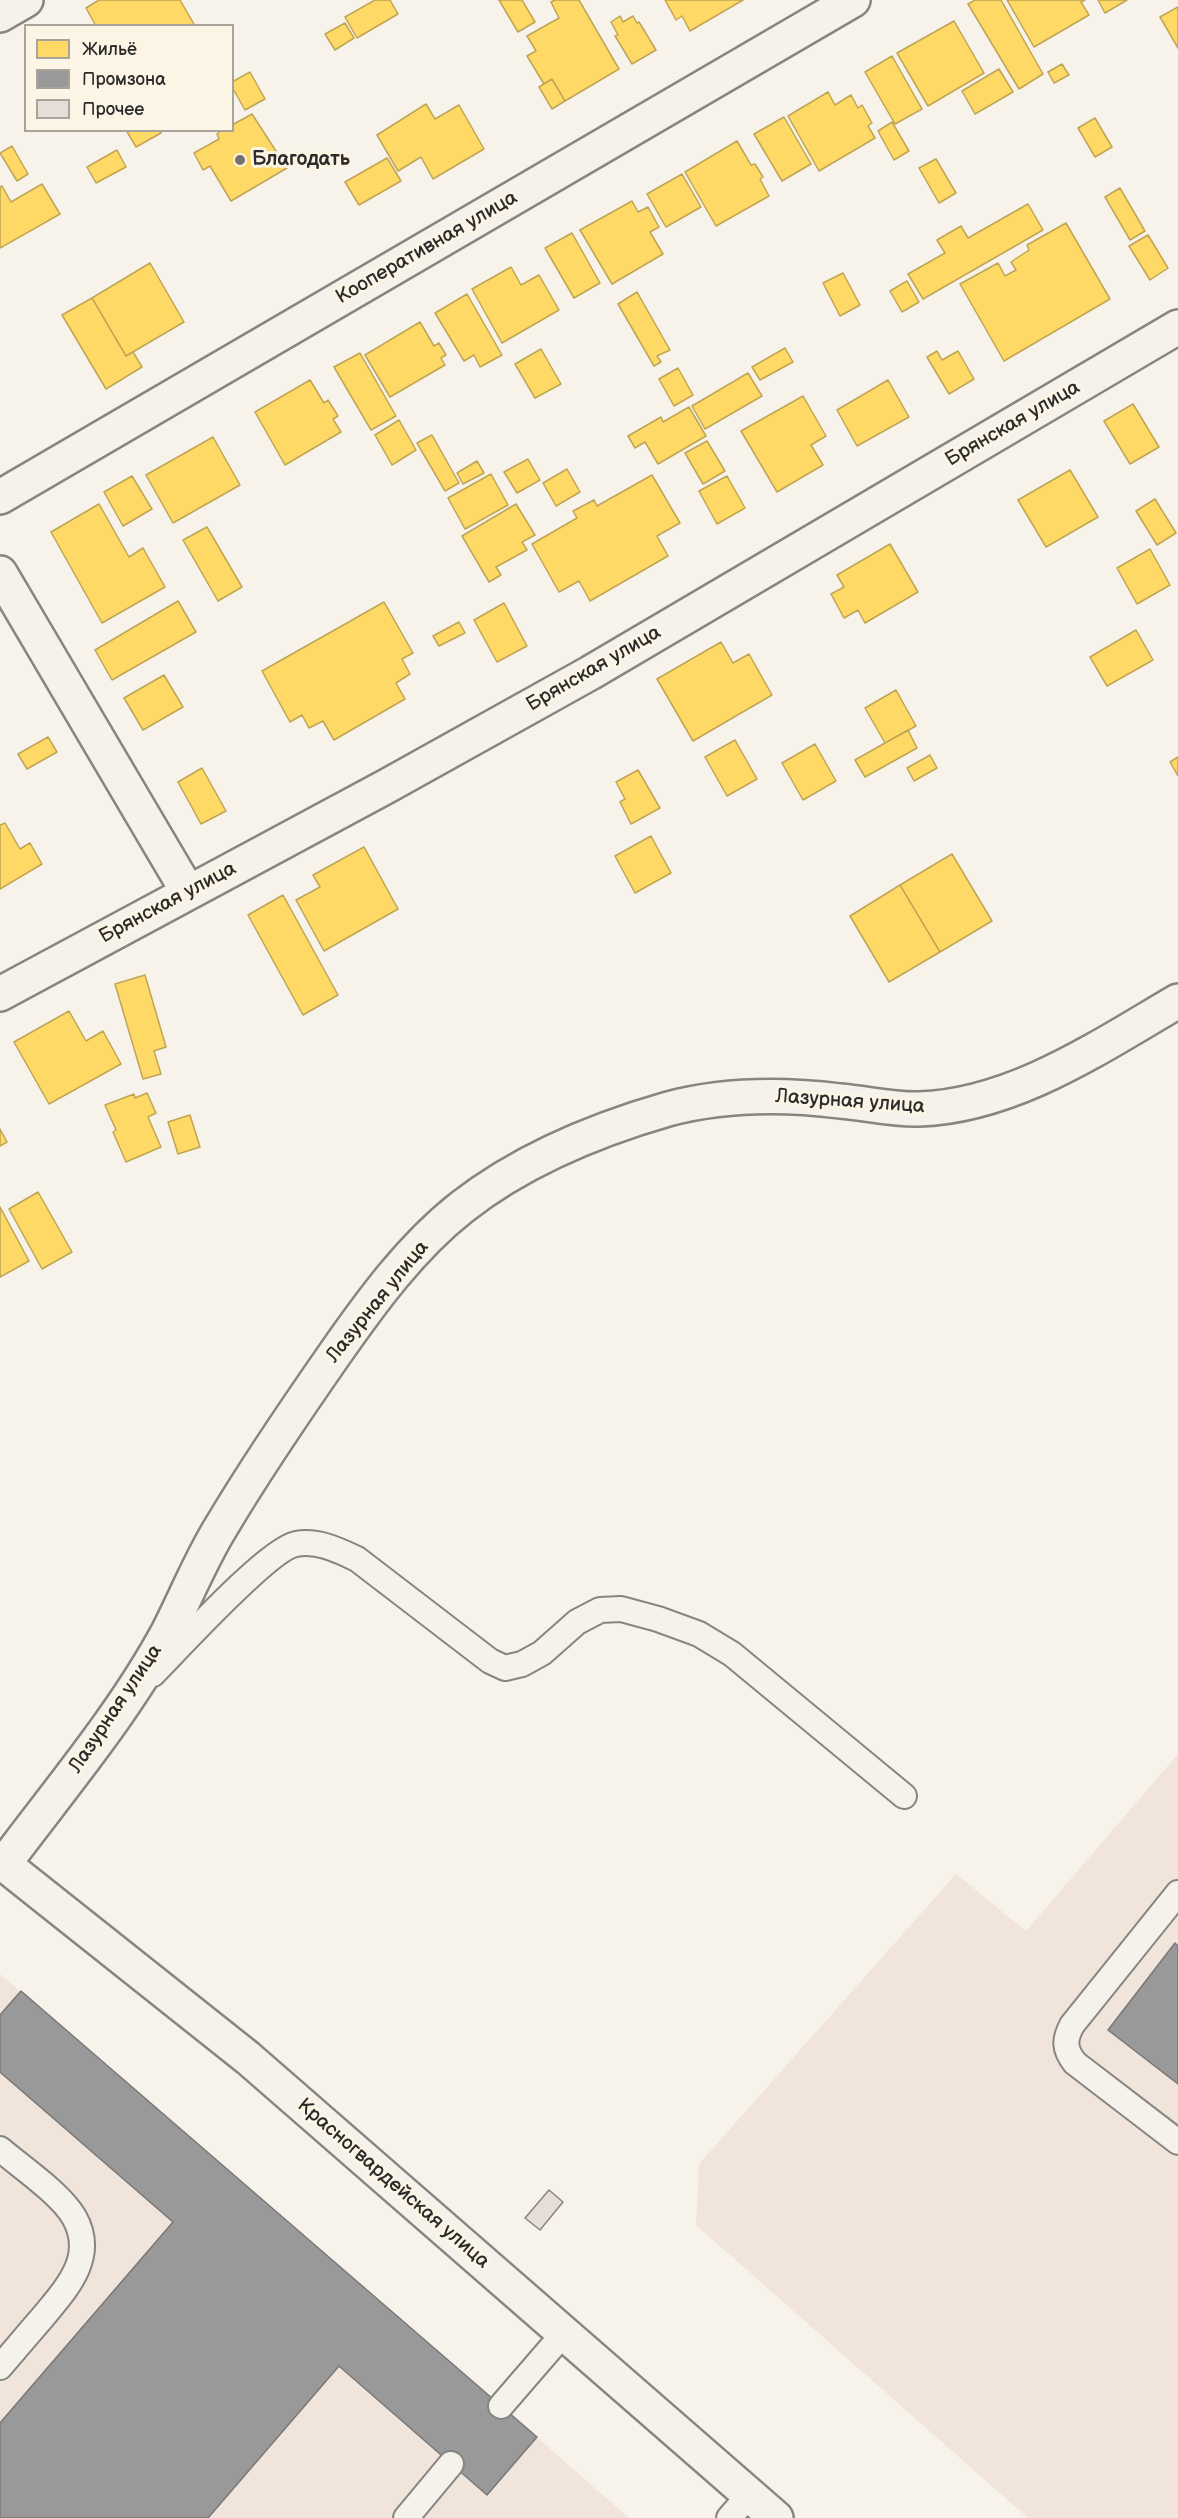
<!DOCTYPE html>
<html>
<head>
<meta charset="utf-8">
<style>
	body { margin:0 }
	#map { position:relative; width:1178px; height:2518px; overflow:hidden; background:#f7f3ea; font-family:"Balsamiq Sans",sans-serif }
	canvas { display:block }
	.legend { position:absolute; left:24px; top:24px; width:210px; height:108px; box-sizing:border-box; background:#fcf5e5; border:2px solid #a8a49b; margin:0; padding:8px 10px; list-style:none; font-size:18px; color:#2b2b2b }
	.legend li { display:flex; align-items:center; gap:12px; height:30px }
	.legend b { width:30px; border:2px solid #a8a49b }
</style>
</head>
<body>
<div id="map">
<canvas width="1178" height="2518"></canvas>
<ul class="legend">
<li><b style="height:16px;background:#ffd966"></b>Жильё</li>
<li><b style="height:16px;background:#999"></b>Промзона</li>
<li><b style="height:16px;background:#e6dcd8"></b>Прочее</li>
</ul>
</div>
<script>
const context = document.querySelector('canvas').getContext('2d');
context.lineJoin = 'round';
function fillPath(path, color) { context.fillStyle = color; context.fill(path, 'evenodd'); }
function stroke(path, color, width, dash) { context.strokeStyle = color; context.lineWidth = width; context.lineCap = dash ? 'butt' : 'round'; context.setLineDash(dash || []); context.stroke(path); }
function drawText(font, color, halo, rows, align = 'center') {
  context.font = font + ' "Balsamiq Sans",sans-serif'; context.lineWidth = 6; context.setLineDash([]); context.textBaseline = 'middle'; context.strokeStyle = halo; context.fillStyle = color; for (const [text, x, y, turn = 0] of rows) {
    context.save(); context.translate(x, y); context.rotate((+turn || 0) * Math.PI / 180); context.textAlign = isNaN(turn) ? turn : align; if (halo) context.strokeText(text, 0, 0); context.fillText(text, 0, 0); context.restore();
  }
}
fillPath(new Path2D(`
	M1178,1754v764h-150l-332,-293 3,-61 257,-290 70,57z
	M0,1974l501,432 128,112h-629z`), '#f1e4db');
const homes = new Path2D(`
	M99,0h81l15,26h-99l-10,-18z
	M375,0h15l8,14 -41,24 -12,-21z
	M499,0h23l13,22 -17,10z
	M555,0h24l40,69 -54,32 -13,-22 -8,5 -17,-28 9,-5 -9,-15 32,-18 -8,-16z
	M665,0h78l-53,31 -8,-15 -6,4z
	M975,0h26l42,74 -24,15 -51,-85z
	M1007,0h78l-4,2 8,13 -55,32z
	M1098,0h29l-22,13z
	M1178,7v41l-18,-31z
	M620,16l3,6 10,-6 4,7 2,-1 17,28 -24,14 -17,-28 3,-1 -7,-13z
	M954,21l30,52 -56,33 -31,-53z
	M345,23l9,15 -19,12 -10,-16z
	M892,56l30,53 -27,15 -30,-52z
	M1062,64l7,11 -15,8 -6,-11z
	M999,69l14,23 -38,22 -13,-23z
	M250,72l15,27 -20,11 -13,-23v-5z
	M552,79l13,22 -13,8 -13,-22z
	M828,92l7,13 16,-10 7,13 4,-3 10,18 -4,3 7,12 -56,33 -31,-55z
	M426,104l9,15 24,-14 25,44 -51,30 -12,-22 -23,14 -21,-36z
	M252,114l35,54 -56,33 -21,-35 -7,4 -9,-17 25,-14 -2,-5 5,-4h10v-5z
	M784,117l27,47 -29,17 -28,-47z
	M1095,118l17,29 -17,10 -17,-29z
	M892,122l17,29 -15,9 -16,-29z
	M126,130h33l2,3 -25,14z
	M737,141l14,24 4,-1 8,13 -3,2 9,17 -53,30 -31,-54z
	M12,146l16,28 -11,7 -17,-28z
	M117,150l9,17 -30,16 -9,-16z
	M387,158l14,23 -42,24 -14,-23z
	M936,159l20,34 -17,10 -20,-35z
	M682,174l19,33 -35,20 -19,-33z
	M42,184l18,30 -60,34v-61l2,-1 9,16z
	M1120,188l25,43 -15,9 -25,-43z
	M632,201l6,11 10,-5 11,20 -9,5 13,22 -51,30 -32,-54z
	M1028,204l15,26 -120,69 -15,-25 37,-21 -8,-13 24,-14 7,12z
	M1066,223l44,76 -106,62 -44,-77 38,-21 7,13 11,-6 -5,-8 18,-12 -2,-5z
	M572,233l28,50 -26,15 -29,-50z
	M1148,235l20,33 -18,12 -21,-34z
	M150,263l34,59 -58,34 -34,-58z
	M511,267l10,18 18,-10 20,35 -57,33 -30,-54z
	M843,273l17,32 -20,11 -17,-33z
	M907,281l12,21 -17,10 -12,-21z
	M637,292l33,58 -13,6 4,6 -7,4 -36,-62z
	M467,294l35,61 -22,12 -6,-12 -10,6 -29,-48z
	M92,298l34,58 7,-4 9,15 -36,22 -44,-74z
	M420,322l14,24 5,-3 7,12 -5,3 4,7 -55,32 -25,-42z
	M785,348l8,14 -33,18 -8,-13z
	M541,349l20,35 -26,14 -20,-34z
	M937,351l5,9 16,-9 16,28 -25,15 -22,-37z
	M360,353l36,63 -25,14 -37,-63z
	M678,368l15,27 -19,11 -15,-27z
	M748,373l14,23 -57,33 -13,-23z
	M310,380l14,23 4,-3 10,16 -5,3 8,13 -56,33 -30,-53z
	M888,380l21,37 -52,29 -20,-36z
	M803,396l23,40 -15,9 12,20 -46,27 -36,-61z
	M1133,404l26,43 -29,17 -26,-43z
	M689,407l17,29 -48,28 -13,-22 -10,6 -7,-12 33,-19 2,5z
	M399,420l17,30 -24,15 -17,-30z
	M432,435l27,48 -14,8 -28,-48z
	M213,437l27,48 -67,38 -27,-48z
	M707,441l18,30 -22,13 -18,-31z
	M528,459l12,21 -23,13 -13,-21z
	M477,461l7,12 -21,11 -6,-11z
	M567,469l13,23 -24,14 -13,-23z
	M1070,470l28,47 -52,30 -28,-47z
	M491,474l17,31 -43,24 -17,-31z
	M652,475l28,48 -23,13 11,20 -78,45 -11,-20 -20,11 -27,-48 45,-26 -4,-7 21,-11 3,6z
	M132,476l20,33 -29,17 -19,-34z
	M727,476l18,32 -28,16 -18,-33z
	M1155,499l21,34 -19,12 -21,-34z
	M99,504l30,53 14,-9 22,39 -63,36 -51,-91z
	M516,504l19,31 -13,7 5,8 -31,17 5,8 -12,7 -27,-46z
	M207,527l35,60 -24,14 -35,-61z
	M890,544l28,48 -53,31 -7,-13 -14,8 -13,-24 13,-7 -7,-12z
	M1150,549l20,36 -33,19 -20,-36z
	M178,601l18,31 -84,48 -17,-30z
	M384,602l29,51 -11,6 8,15 -14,9 9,16 -71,41 -11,-19 -14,7 -7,-13 -12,7 -28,-51z
	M504,603l23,43 -30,16 -23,-42z
	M459,622l6,11 -26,13 -6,-10z
	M1136,630l17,30 -46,26 -17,-29z
	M721,642l12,21 16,-9 23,41 -79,46 -36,-62z
	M164,675l19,32 -40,23 -19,-32z
	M896,690l20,36 -31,17 -20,-35z
	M908,730l9,18 -52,29 -10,-17z
	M48,737l9,15 -30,17 -9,-15z
	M735,740l22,39 -30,17 -22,-39z
	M815,744l21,37 -33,19 -21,-37z
	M930,755l7,13 -23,13 -7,-13z
	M1178,757v19l-8,-14z
	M202,768l24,43 -25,13 -23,-42z
	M638,770l22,38 -29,16 -11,-22 5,-3 -9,-17z
	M5,823l15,26 10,-6 12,21 -42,25v-64z
	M651,836l20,37 -36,20 -20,-37z
	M364,847l34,62 -74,42 -28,-51 24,-13 -7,-12z
	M952,854l40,67 -52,31 -40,-67z
	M900,885l40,67 -51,30 -39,-66z
	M283,895l55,100 -35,20 -55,-100z
	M145,975l21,72 -12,4 7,23 -18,5 -28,-95z
	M69,1011l17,30 17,-10 18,33 -72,40 -35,-62z
	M147,1093l9,20 -8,4 13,30 -35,15 -13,-30 3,-2 -11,-25 29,-11 1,4z
	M190,1115l10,32 -22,7 -10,-32z
	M0,1129l7,13 -7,4z
	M38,1192l34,60 -30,17 -33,-60z
	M0,1207l29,54 -29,16z`);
fillPath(homes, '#ffd966');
stroke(homes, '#bfa554', 1.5);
const industry = new Path2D(`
	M1175,1943l3,3v138l-70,-54z
	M21,1991l516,446 -50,58 -148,-129 -131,152h-208v-95l173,-201 -173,-150v-57z`);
fillPath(industry, '#999');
stroke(industry, '#787878', 1.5);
const building = new Path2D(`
	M549,2190l14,12 -23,28 -15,-12z`);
fillPath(building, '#e6dcd8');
stroke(building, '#878581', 1.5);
const lane = new Path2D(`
	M153,1674c25,-25 115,-125 143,-130 22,-4 42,6 61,15l133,102 15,7 17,-4 20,-11 35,-31 23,-12 21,-1 37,10 41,15 33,20 172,142
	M1178,1893l-106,132c-8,15 -8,24 3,38l103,79
	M0,2149c21,18 61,45 74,68 23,40 -8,72 -32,101 -14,16 -28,33 -42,49
	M501,2406l63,-73
	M406,2518l45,-54
	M729,2518l20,-23`);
const street = new Path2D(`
	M0,15l26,-15
	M0,497l853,-497
	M0,573l188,319
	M0,994l387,-208 203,-113 588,-346
	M4,1864c56,-75 119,-149 164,-232 18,-35 32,-71 53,-105 35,-59 74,-116 113,-172 37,-53 77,-108 128,-148 60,-47 133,-77 206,-98 56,-15 115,-15 172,-8 26,2 53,9 79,8 94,-3 180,-62 259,-108`);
const secondary = new Path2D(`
	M0,1861l248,197 528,460`);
stroke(lane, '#878581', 28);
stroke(street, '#878581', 38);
stroke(secondary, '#878581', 38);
stroke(lane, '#f5f2ec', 24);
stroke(street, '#f5f2ec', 33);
stroke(secondary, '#f5f2ec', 33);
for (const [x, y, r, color] of [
	[240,160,6,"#72716e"]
]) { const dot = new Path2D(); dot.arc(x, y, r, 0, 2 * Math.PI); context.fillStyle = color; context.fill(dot); stroke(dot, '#fcf5e5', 2); }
drawText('bold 20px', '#2b2b2b', '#fcf5e5', [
	["Благодать",252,160]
], 'left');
drawText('20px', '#2b2b2b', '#fcf5e5', [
	["Кооперативная улица",427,248,-30],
	["Брянская улица",1013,424,-30],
	["Брянская улица",594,669,-30],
	["Брянская улица",168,903,-28],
	["Лазурная улица",850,1102,4],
	["Лазурная улица",378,1302,-51],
	["Лазурная улица",116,1709,-56],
	["Красногвардейская улица",393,2184,41]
]);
</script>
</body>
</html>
